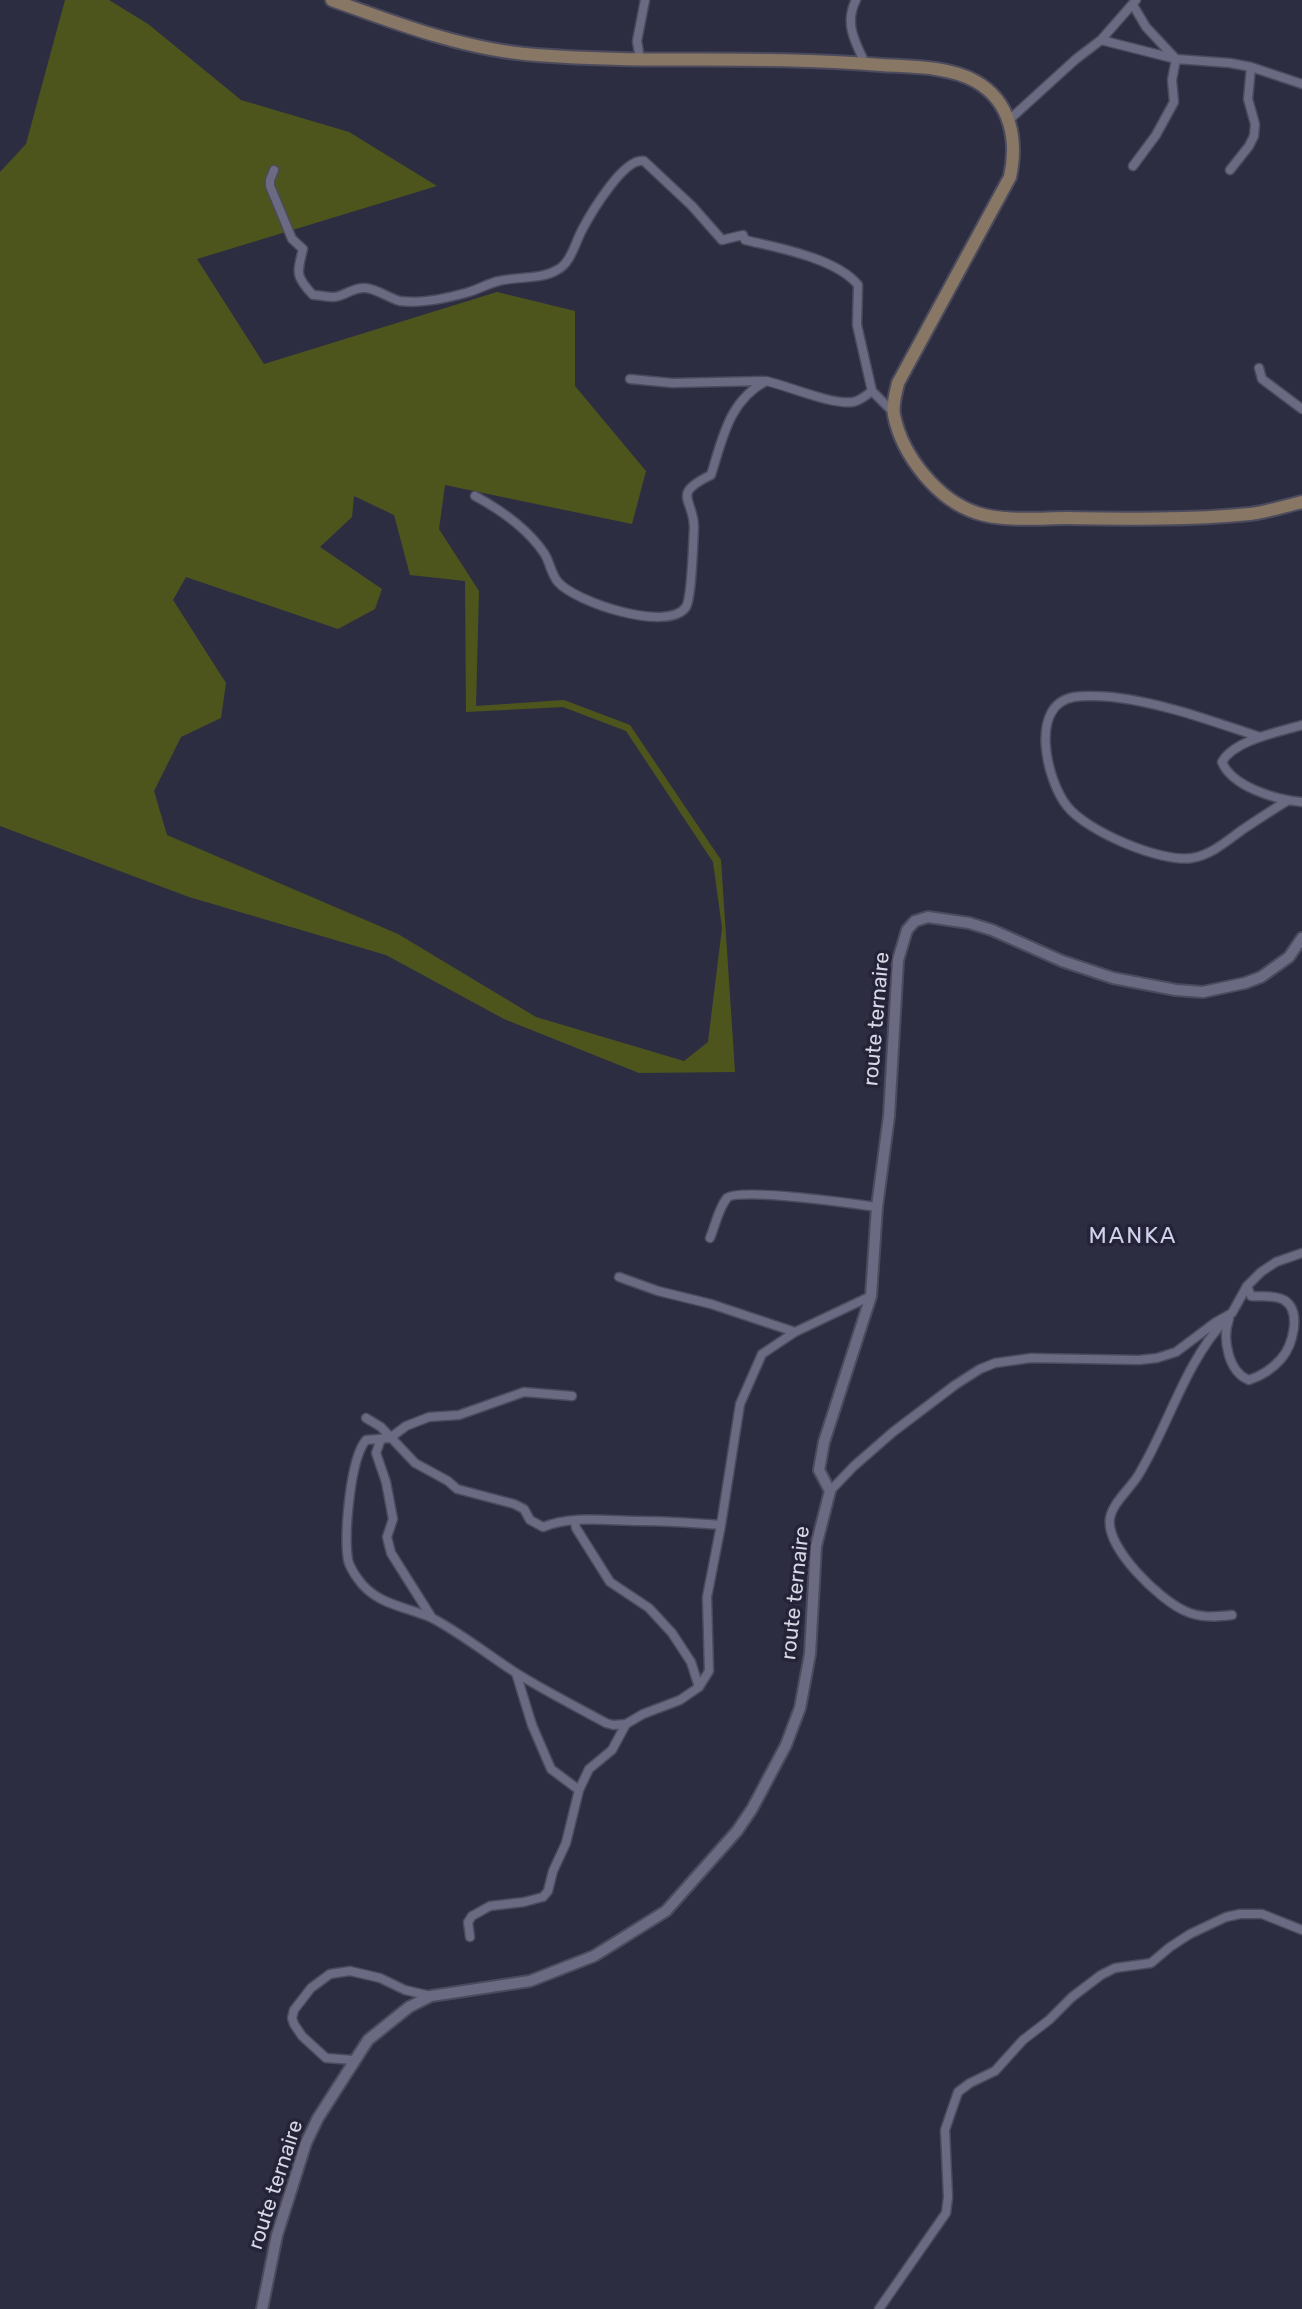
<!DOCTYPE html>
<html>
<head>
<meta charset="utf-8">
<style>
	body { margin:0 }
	canvas { display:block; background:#2d2d42 }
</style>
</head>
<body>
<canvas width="1302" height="2309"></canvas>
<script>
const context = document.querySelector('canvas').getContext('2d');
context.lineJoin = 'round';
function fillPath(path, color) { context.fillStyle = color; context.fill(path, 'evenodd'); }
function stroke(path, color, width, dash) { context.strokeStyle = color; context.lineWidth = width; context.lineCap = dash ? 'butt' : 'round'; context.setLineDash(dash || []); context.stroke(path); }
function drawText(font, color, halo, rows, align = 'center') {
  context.font = font + ' Rubik,sans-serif'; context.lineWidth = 7; context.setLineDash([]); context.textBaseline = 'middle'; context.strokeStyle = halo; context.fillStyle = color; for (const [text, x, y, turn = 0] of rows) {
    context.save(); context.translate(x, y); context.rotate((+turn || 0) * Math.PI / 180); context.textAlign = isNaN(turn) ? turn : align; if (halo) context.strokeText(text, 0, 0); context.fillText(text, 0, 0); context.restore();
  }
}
fillPath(new Path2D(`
	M65,0h44l39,24 93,76 108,32 88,54 -240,73 67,105 233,-72 78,19v75l71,85 -14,53 -187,-39 -6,44 40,62 -3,115 88,-6 66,25 91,135 14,212 -96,1 -135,-54 -118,-64 -197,-58 -189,-71v-654l26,-28zM354,496l40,19 16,60 55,6 1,131 97,-5 63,24 87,131 9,66 -14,114 -24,19 -148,-44 -138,-83 -231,-99 -13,-44 27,-54 40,-19 5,-35 -53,-83 13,-23 152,52 37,-20 7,-20 -62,-42 32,-30z`), '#4d551c');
const minor = new Path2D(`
	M856,0c-12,23 -1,42 9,63
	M1101,40l35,-40
	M640,59l-3,-18 8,-41
	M1009,120l67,-61 25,-19 75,19 54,4 21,4 51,17
	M1133,166l23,-31 18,-33 -2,-22 4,-21 -30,-32 -13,-22
	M274,170l-4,10v6l22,53 11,10c-6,24 -8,27 10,46 6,0 14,2 21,2 11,-1 19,-10 31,-9 13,1 23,10 35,13 22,3 48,-3 69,-9 10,-3 20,-9 30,-11 19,-5 41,-1 58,-11 14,-7 18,-27 25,-40 9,-17 42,-73 62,-69l48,45 30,34 21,-5 2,5c33,8 91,18 113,45l-1,40 15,66 22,22
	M1230,170l19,-24 5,-10 1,-12 -7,-25 3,-32
	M1259,368l3,11 40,30
	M630,379l42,4 91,-2
	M475,496c26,14 52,32 69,57 6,9 7,21 14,29 17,20 110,51 128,25 6,-10 7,-64 8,-79 0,-30 -24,-33 17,-53 12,-38 18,-74 55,-94 23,5 65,24 87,21 6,-1 14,-7 19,-11
	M1302,725c-23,7 -68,15 -80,37 10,25 55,38 80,40
	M1260,737c-49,-16 -96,-34 -148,-40 -12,-1 -26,-2 -38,0 -46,8 -27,84 -7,109 19,25 94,57 125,52 19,-3 35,-17 50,-28 15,-10 30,-20 45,-29
	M710,1238c5,-12 9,-31 17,-40 10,-11 129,6 150,9
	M619,1277l39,14 53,13 84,28
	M1229,1319c-7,19 -1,53 20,61 12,-4 24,-12 32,-21 12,-14 21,-48 3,-59 -9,-5 -23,-3 -33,-4l-4,-10
	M1225,1320c-40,43 -56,104 -86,154 -8,14 -26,28 -29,44 -5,30 50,82 75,93 15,7 30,6 47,4
	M572,1396l-48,-4 -65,23 -30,2 -23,9 -16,12 -24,2c-16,19 -22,94 -18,120 1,5 6,14 10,19 18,26 47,27 74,39 27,14 55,36 81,53 30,19 62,35 93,52l7,2 13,-1 17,-10 37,-14 19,-13 10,-16 -2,-74 14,-72 19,-121 22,-50 33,-22 76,-36
	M366,1418l15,9 34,36 33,18 9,8 57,15 10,5 6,11 13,7c31,-12 64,-6 97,-6 27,0 54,2 81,4
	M381,1439l-5,14 10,29 7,37 -6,18 4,16 41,65
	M830,1491l24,-25 39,-34 62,-47 25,-16 15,-6 36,-5 108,2 18,-2 19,-6 40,-30 16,-9 15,-27 14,-14 15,-10 26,-9
	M575,1522l1,6 34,54 39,26 23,25 19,29 8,25
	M579,1790l10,-21 23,-19 14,-26
	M470,1937l-2,-15 4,-6 18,-10 34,-4 19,-5 5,-6 5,-20 13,-28 13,-53 -28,-21 -19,-44 -16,-52
	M353,2060l-27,-2 -24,-22 -8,-12 -2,-6 2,-8 17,-22 19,-14 20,-3 30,7 25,12 26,6
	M879,2309l67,-96 2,-16 -3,-67 13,-38 12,-9 25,-12 28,-31 26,-20 23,-23 29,-22 14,-7 36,-5 19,-16 20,-13 36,-17 14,-3h22l40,16`);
const tertiary = new Path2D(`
	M262,2309l15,-74 29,-92 12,-25 50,-78 41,-33 22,-11 99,-15 64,-25 72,-45 71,-80 15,-22 34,-64 14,-37 10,-54 6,-108 14,-55 -11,-21 5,-28 47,-146 6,-89 12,-91 9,-156 9,-30 8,-9 13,-4 41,6 23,7 70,31 51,17 63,12 27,2 42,-9 16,-6 28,-20 13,-19`);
const secondary = new Path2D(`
	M332,0c66,24 134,50 204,55 115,9 230,0 345,10 30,2 67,1 94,16 36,20 43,59 35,96l-112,206c-2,10 -6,21 -4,32 8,40 43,85 83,98 28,9 62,5 91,5 61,1 121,2 182,-4 17,-2 35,-8 52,-12`);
stroke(minor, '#4c4b5d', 11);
stroke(tertiary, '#4c4b5d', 14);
stroke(secondary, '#4c4b5d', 16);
stroke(minor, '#6a6a82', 8);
stroke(tertiary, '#6a6a82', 10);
stroke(secondary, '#897765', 12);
drawText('21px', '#d7d7e5', '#242338', [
	["route ternaire",877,1019,-85],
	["route ternaire",796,1593,-84],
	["route ternaire",276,2185,-72]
]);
context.letterSpacing = '2px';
drawText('23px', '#d0d1ec', '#242338', [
	["MANKA",1133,1236]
]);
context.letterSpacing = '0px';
</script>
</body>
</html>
